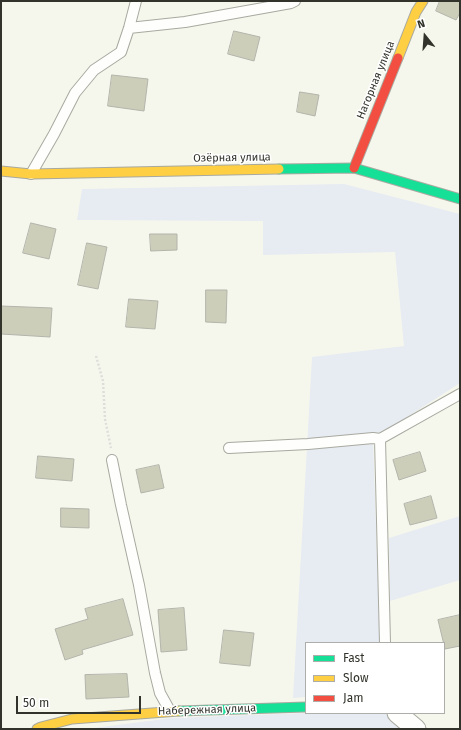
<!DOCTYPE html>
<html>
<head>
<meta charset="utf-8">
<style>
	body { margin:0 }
	#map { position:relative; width:461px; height:730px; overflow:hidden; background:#f6f7ec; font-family:"Fira Sans",sans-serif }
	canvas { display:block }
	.frame { position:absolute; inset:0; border:2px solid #32332b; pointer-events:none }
	.legend { position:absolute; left:305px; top:642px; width:140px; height:72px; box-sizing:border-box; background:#fff; border:1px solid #adadaa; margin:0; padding:5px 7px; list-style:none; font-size:12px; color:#32332b }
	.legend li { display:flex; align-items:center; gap:8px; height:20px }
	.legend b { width:20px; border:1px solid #adadaa }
	.north { position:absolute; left:405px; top:16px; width:40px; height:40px; -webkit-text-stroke:3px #fff; paint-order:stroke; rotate:343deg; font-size:11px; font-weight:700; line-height:16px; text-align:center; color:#32332b }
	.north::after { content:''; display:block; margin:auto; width:14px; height:18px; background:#32332b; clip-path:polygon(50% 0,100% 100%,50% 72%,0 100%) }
	.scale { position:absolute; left:16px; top:696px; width:125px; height:18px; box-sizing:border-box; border:2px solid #32332b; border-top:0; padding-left:5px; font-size:12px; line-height:14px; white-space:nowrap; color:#32332b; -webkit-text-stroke:3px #fff; paint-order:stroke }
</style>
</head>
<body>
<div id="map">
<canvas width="461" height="730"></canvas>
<div class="frame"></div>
<ul class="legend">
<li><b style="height:5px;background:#16e098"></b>Fast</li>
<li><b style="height:5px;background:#ffcf43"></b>Slow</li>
<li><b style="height:5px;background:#f24e42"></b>Jam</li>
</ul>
<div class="north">N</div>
<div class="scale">50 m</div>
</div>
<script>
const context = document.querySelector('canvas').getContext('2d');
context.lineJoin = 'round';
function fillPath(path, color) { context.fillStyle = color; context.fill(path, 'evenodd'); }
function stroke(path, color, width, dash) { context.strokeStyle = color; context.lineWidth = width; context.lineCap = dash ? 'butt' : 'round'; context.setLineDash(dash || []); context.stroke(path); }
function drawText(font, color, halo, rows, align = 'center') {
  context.font = font + ' "Fira Sans",sans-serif'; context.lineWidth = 3; context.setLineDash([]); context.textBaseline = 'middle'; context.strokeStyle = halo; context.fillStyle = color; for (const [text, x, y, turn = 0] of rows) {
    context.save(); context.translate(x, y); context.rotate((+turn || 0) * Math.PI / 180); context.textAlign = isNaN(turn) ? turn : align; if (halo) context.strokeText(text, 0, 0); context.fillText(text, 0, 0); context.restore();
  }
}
fillPath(new Path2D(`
	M344,184l116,30v169l-87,56 7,204h-74v54l-13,1 19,-341 92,-11 -9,-94 -132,3v-34l-186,-1 5,-31z
	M460,516v64l-70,21 -1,-63z
	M307,713h79l19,16h-319l86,-11z`), '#e7ebf2');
const building = new Path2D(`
	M440,1h20v12l-4,7 -20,-9z
	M234,31l26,6 -6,24 -26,-7z
	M112,75l36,4 -4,32 -36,-5z
	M300,92l19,3 -4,21 -18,-4z
	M31,223l25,6 -7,30 -26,-6z
	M150,234h27v16l-26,1z
	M87,243l20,4 -9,42 -20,-4z
	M206,290h21l-1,33 -20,-1z
	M129,299l29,2 -3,28 -29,-2z
	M1,306l51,2 -2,29 -49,-3z
	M420,452l6,19 -27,9 -6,-20z
	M38,456l36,3 -2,22 -36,-3z
	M159,465l5,23 -23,5 -5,-23z
	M431,496l6,22 -27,7 -6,-21z
	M61,508l28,1v19l-28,-1z
	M123,599l10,36 -51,15 1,4 -18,6 -10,-31 33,-10 -3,-10z
	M184,608l3,42 -26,2 -3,-42z
	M460,615v31l-15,3 -7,-29z
	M224,630l30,3 -4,33 -30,-3z
	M127,674l2,23 -43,2 -1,-24z`);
fillPath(building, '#ccceba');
stroke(building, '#b3b4ab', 1);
const lane = new Path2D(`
	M129,28l56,-6 106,-19 4,-2
	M31,174l23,-40 21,-41 19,-23 27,-18 8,-24 7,-27
	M229,448l79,-4 65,-6 7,1
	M112,460l9,45 18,80 16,88 5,20 10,18
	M385,643l-5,-204 80,-45`);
const street = new Path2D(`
	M397,713l19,16`);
const fast = new Path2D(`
	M279,169l75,-1 106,31
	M179,711l127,-4`);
const slow = new Path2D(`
	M398,58l18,-46 7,-11
	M1,171l30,3 248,-5
	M37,729l4,-2 31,-8 107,-8`);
const jam = new Path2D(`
	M354,168l44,-110`);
stroke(lane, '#a8a9a0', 12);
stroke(street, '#a8a9a0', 21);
stroke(fast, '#a8a9a0', 11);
stroke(slow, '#a8a9a0', 11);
stroke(jam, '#a8a9a0', 11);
stroke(new Path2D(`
	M96,356l7,25 2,38 6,29`), '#dddeda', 2.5, [2, 2]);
stroke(lane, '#fefefc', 10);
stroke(street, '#fefefc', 19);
stroke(fast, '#16e098', 9);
stroke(slow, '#ffcf43', 9);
stroke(jam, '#f24e42', 9);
drawText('11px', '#32332b', '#fff', [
	["Нагорная улица",376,80,-68],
	["Озёрная улица",232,158,-1],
	["Набережная улица",207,710,-2]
]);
</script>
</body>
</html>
